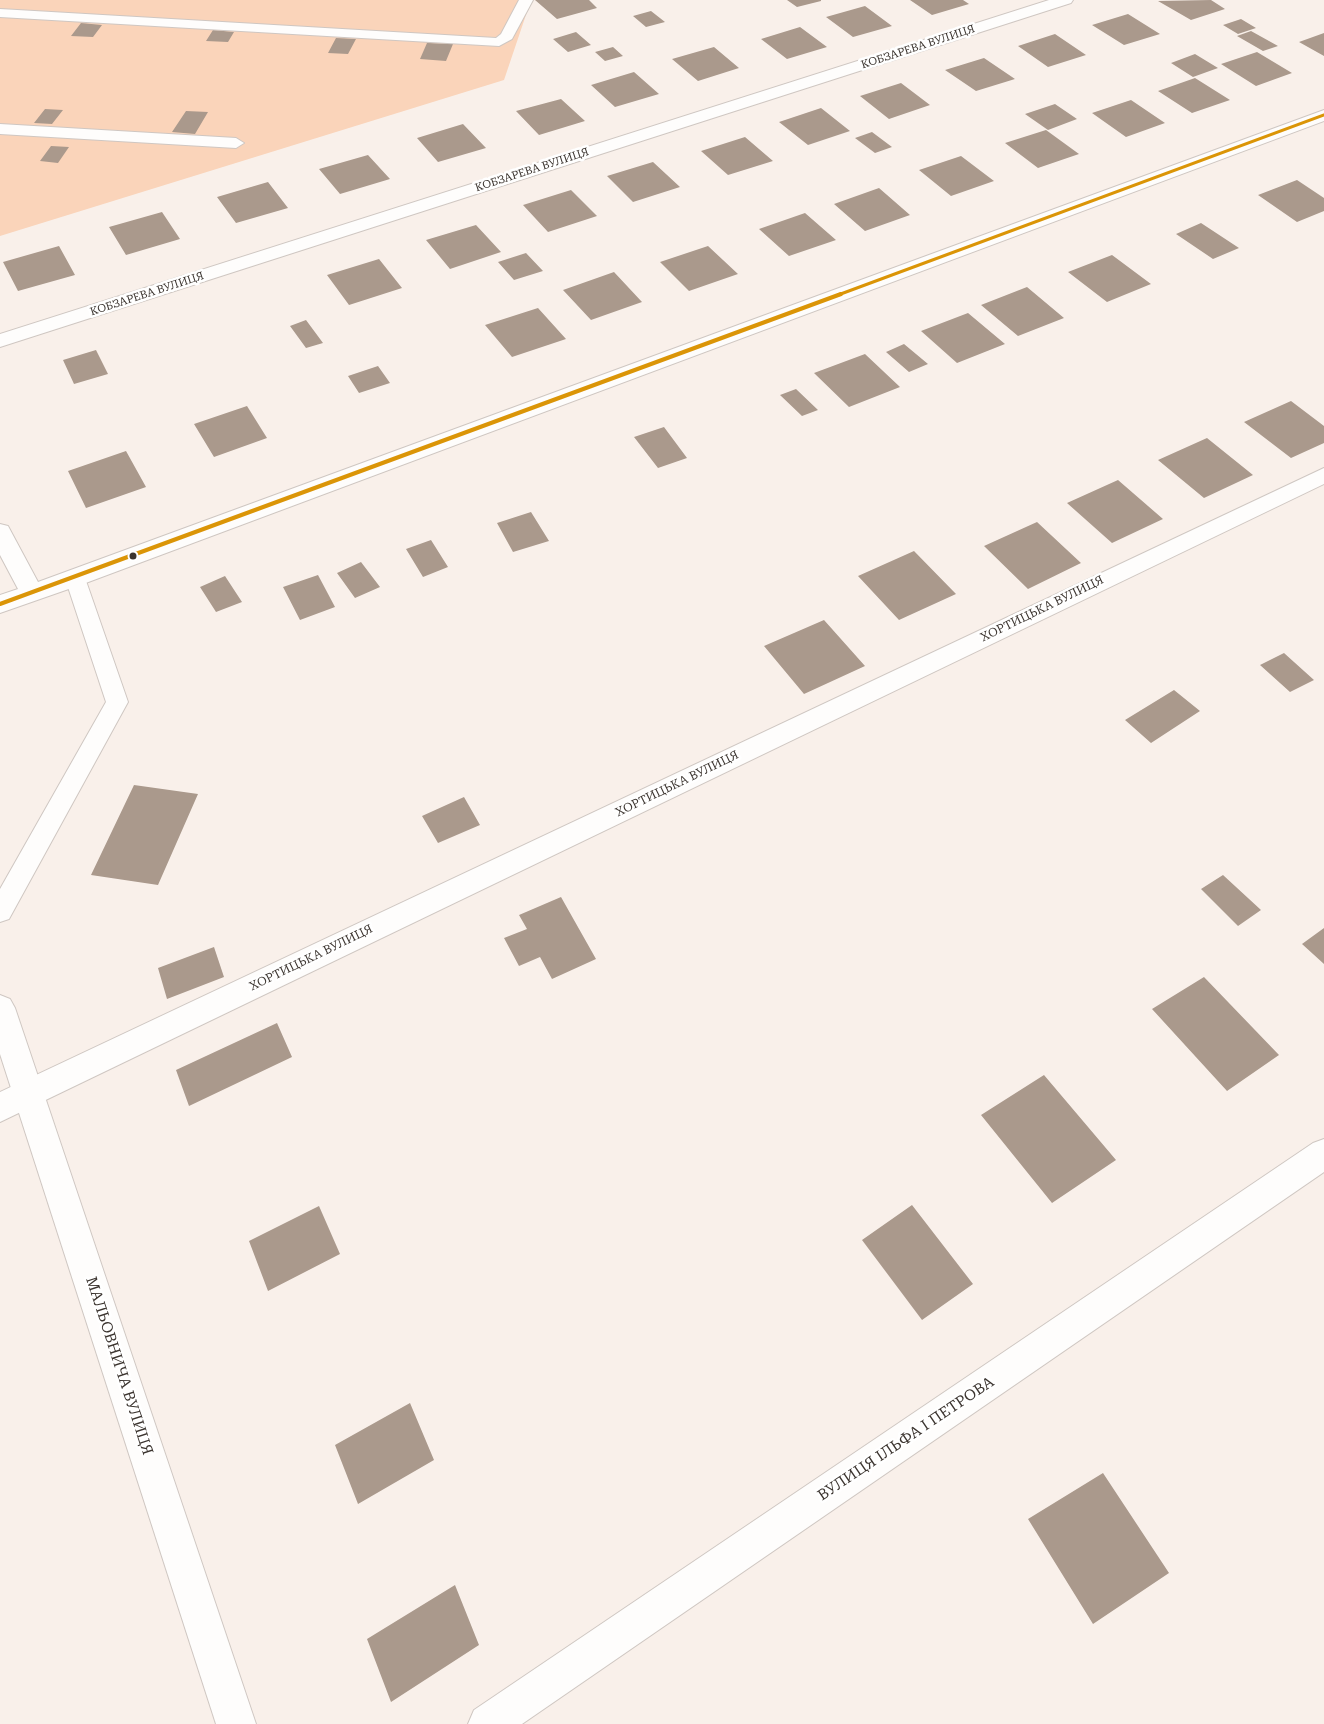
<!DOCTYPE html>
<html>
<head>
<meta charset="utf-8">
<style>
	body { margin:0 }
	canvas { display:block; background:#f9f0ea }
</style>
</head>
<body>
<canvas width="1324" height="1724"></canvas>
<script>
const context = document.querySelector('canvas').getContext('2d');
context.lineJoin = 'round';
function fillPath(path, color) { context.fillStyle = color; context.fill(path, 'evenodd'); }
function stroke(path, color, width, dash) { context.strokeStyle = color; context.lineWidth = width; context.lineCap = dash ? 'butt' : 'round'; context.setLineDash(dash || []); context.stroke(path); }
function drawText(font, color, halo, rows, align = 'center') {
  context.font = font + ' "Roboto Serif",serif'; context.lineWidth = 5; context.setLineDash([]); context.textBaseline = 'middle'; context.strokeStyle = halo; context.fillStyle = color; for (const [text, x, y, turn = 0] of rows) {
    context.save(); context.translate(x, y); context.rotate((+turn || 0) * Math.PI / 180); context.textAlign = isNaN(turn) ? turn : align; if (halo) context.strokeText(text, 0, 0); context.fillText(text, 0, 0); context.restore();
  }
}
fillPath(new Path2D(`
	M0,0h531l-27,80 -504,156z`), '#fad4ba');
fillPath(new Path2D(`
	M535,0h54l8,8 -40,11z
	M787,0h34v1l-24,6z
	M910,0h53l6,4 -37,11z
	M1211,0l14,9 -34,11 -33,-19z
	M865,6l27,20 -39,11 -27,-20z
	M651,11l14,11 -19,5 -13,-11z
	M1128,14l32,20 -36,11 -32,-20z
	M1241,19l15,9 -18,6 -15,-9z
	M81,23l21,2 -9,12 -22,-1z
	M800,27l27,20 -40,12 -26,-20z
	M213,30l21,2 -6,10 -22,-1z
	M1251,31l27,15 -15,5 -26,-15z
	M576,32l15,13 -23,7 -15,-13z
	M1324,33v23l-25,-14z
	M1055,34l31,21 -38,12 -30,-21z
	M336,38l20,1 -8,15 -20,-1z
	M427,43l26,1 -7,17 -26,-2z
	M613,47l10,9 -18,5 -10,-9z
	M714,47l25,21 -41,13 -26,-22z
	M1257,52l35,21 -36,13 -35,-22z
	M1195,54l23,14 -25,9 -22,-14z
	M984,58l31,21 -39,12 -31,-21z
	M634,72l25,22 -44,13 -24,-22z
	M1195,78l35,22 -38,13 -34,-22z
	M901,83l29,22 -41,14 -29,-23z
	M561,99l24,22 -46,14 -23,-24z
	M1131,100l34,23 -39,14 -34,-24z
	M1055,104l22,15 -29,11 -23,-16z
	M821,108l29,23 -42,14 -29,-23z
	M45,109l18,1 -11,14 -18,-1z
	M186,111l22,1 -13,22 -23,-2z
	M463,124l23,24 -48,14 -21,-24z
	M1046,130l33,24 -41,14 -33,-25z
	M872,132l20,15 -17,6 -20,-15z
	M745,137l28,24 -45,14 -27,-24z
	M51,146l18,1 -11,16 -18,-2z
	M368,155l22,24 -50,15 -21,-25z
	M961,156l33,25 -43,15 -32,-26z
	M653,162l27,25 -47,15 -26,-26z
	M1297,180l27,18v13l-27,11 -39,-27z
	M268,182l20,26 -52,15 -19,-26z
	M879,188l31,27 -45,16 -31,-27z
	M571,190l26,26 -49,16 -25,-27z
	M162,212l18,27 -54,16 -17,-28z
	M805,213l31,27 -47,16 -30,-27z
	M1201,223l38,25 -26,11 -37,-25z
	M476,225l25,27 -51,17 -24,-29z
	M59,246l16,29 -57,16 -15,-29z
	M708,246l30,28 -49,17 -29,-29z
	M526,253l17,18 -29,9 -16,-18z
	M1112,255l39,29 -44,18 -39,-30z
	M379,259l23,29 -53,17 -22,-30z
	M614,272l28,30 -51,18 -28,-30z
	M1027,287l37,31 -46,18 -37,-31z
	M538,308l28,31 -54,18 -27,-32z
	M968,313l37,31 -48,19 -36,-32z
	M306,320l17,23 -17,5 -16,-22z
	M904,344l24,20 -19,8 -23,-20z
	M96,350l12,24 -34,10 -11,-24z
	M865,354l35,33 -51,20 -35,-34z
	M378,366l12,17 -31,10 -11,-17z
	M796,389l22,21 -16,6 -22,-21z
	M1291,401l33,25v17l-33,15 -47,-36z
	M247,406l20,32 -53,19 -20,-33z
	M664,427l23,31 -29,10 -24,-31z
	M1207,438l46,37 -49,23 -46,-38z
	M126,451l20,36 -60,21 -18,-37z
	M1118,480l45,39 -51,24 -45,-40z
	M531,512l18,29 -36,11 -16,-29z
	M1037,522l44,41 -53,26 -44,-43z
	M431,540l17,27 -25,10 -17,-28z
	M914,551l42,43 -57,26 -41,-44z
	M361,562l19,25 -25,11 -18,-25z
	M318,575l17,32 -35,13 -17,-33z
	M225,576l17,26 -26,10 -16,-25z
	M824,620l41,46 -61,28 -40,-48z
	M1284,653l30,27 -24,12 -30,-27z
	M1174,690l26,21 -49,32 -26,-23z
	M134,785l64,9 -40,91 -67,-10z
	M464,797l16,28 -42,18 -16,-27z
	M1223,875l38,35 -23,16 -37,-37z
	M561,897l35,62 -44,20 -12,-22 -21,9 -15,-28 23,-9 -8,-14z
	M1324,928v36l-22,-20z
	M214,947l10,30 -57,22 -9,-31z
	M1204,977l75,78 -52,36 -75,-82z
	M277,1023l15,34 -103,49 -13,-36z
	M1044,1075l72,85 -64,43 -71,-88z
	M912,1205l61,79 -51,36 -60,-80z
	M319,1206l21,48 -72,37 -19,-50z
	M410,1403l24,57 -76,44 -23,-59z
	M1103,1473l66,100 -76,51 -65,-105z
	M455,1585l24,60 -88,57 -24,-63z`), '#aa998c');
const lane = new Path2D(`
	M519,0h14l-21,39 -13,7 -499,-29v-8l496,29 5,-4z
	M0,124l236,14 8,5 -8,5 -236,-14z
	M75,571l7,2 3,5 43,124 -119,217 -9,3v-33l106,-187 -41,-124 3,-5z`);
const street = new Path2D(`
	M1049,0h24l-2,3 -1071,344v-13z
	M1324,110v11l-1241,463 -83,29v-18l18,-6 -18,-34v-31l8,2 30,56z
	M1324,468v16l-1324,638v-30z
	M1324,1139v33l-802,552h-54l6,-14 839,-567z`);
const secondary = new Path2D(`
	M0,995l10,4 5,9 241,716h-40l-216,-670z`);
stroke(lane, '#cfc7c2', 2);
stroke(street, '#cfc7c2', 2);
stroke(secondary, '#cfc7c2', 2);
fillPath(lane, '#fefdfc');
fillPath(street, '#fefdfc');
fillPath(secondary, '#fefdfc');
stroke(new Path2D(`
	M838,295l486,-180`), '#db9507', 3);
stroke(new Path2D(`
	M0,604l841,-310`), '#db9507', 4);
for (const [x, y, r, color] of [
	[133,556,4.5,"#3b342f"]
]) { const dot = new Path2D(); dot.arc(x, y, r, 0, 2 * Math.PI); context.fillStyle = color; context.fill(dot); stroke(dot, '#fff', 2); }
drawText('11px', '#3b342f', '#fff', [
	["КОБЗАРЕВА ВУЛИЦЯ",918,47,-18],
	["КОБЗАРЕВА ВУЛИЦЯ",532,170,-18],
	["КОБЗАРЕВА ВУЛИЦЯ",147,294,-18]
]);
drawText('12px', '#3b342f', '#fff', [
	["ХОРТИЦЬКА ВУЛИЦЯ",1042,609,-26],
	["ХОРТИЦЬКА ВУЛИЦЯ",677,784,-26],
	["ХОРТИЦЬКА ВУЛИЦЯ",311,958,-26]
]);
drawText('15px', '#3b342f', '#fff', [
	["МАЛЬОВНИЧА ВУЛИЦЯ",119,1366,72],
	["ВУЛИЦЯ ІЛЬФА І ПЕТРОВА",906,1439,-34]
]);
</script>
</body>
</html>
